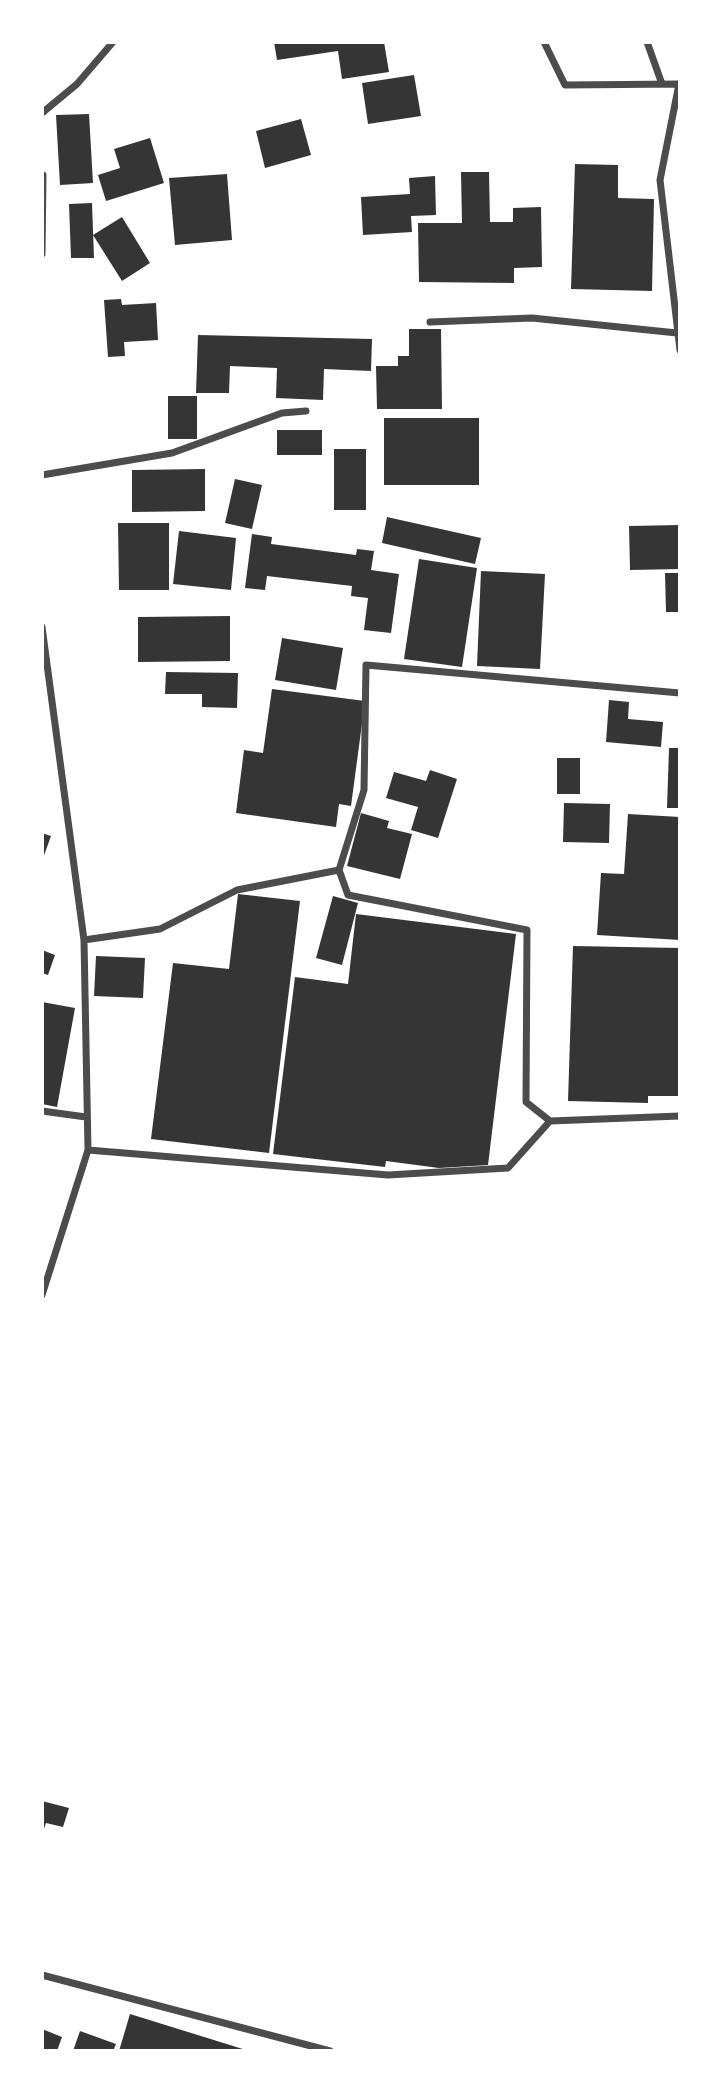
<!DOCTYPE html>
<html>
<head>
<meta charset="utf-8">
<style>
	body { margin:0 }
	#map { position:relative; width:722px; height:2093px; overflow:hidden; background:#fff; font-family:Raleway,sans-serif }
	canvas { display:block }
	.frame { position:absolute; inset:0; border:44px solid #fff; pointer-events:none }
</style>
</head>
<body>
<div id="map">
<canvas width="722" height="2093"></canvas>
<div class="frame"></div>
</div>
<script>
const context = document.querySelector('canvas').getContext('2d');
context.lineJoin = 'round';
function fillPath(path, color) { context.fillStyle = color; context.fill(path, 'evenodd'); }
function stroke(path, color, width, dash) { context.strokeStyle = color; context.lineWidth = width; context.lineCap = dash ? 'butt' : 'round'; context.setLineDash(dash || []); context.stroke(path); }
fillPath(new Path2D(`
	M274,42h110l5,30 -47,7 -4,-28 -61,9z
	M414,75l7,41 -53,8 -6,-41z
	M89,114l4,69 -33,2 -4,-70z
	M301,119l10,36 -46,13 -9,-37z
	M150,138l14,45 -58,18 -8,-26 22,-7 -6,-19z
	M575,164l43,1v33l36,1 -2,92 -81,-2z
	M461,172h28l1,50h23v-14l28,-1 1,60 -28,1v15l-95,-1 -1,-59h44z
	M227,174l5,66 -57,5 -6,-67z
	M435,176l1,39 -25,1 1,16 -49,3 -2,-38 49,-3 -1,-16z
	M92,203l2,55h-23l-2,-54z
	M122,217l28,46 -28,18 -29,-46z
	M121,299l1,6 34,-2 2,37 -34,2 1,14 -17,1 -4,-57z
	M409,329h32l1,80h-65l-1,-43h22v-10h11z
	M198,335l174,4 -1,32 -47,-2 -1,31 -47,-2 1,-30 -47,-2 -1,27h-33z
	M168,396h29v43h-29z
	M384,418h95v67h-95z
	M277,430h45v25h-45z
	M334,449h32v61h-32z
	M205,469v42l-73,1v-42z
	M235,479l27,6 -10,44 -27,-6z
	M387,517l94,21 -6,26 -93,-21z
	M118,523h51v67h-50z
	M680,525v44l-50,1 -1,-44z
	M179,531l57,7 -5,52 -58,-6z
	M252,534l20,3 -1,7 85,11 1,-6 17,2 -3,19 28,4 -8,59 -27,-3 4,-32 -17,-2 1,-10 -85,-10 -2,14 -20,-2z
	M419,559l58,9 -15,99 -58,-8z
	M481,571l64,3 -5,95 -63,-3z
	M665,573h15v39h-14z
	M230,616v45l-92,1v-45z
	M282,638l61,10 -7,42 -61,-10z
	M166,672l72,1 -1,35 -35,-1v-13h-37z
	M272,689l93,12 -14,105 -12,-2 -3,23 -100,-14 8,-63 19,3z
	M609,700l20,2 -1,17 35,3 -2,25 -55,-5z
	M669,748h11v60h-13z
	M557,758h23v36h-23z
	M430,770l27,9 -19,59 -27,-8 7,-23 -32,-9 8,-26 32,9z
	M564,803l46,1 -1,39 -46,-1z
	M361,813l28,8 -2,7 25,6 -12,45 -53,-13z
	M628,814l52,3v123l-83,-5 4,-62 23,1z
	M42,833l9,3 -9,25z
	M238,894l62,7 -31,252 -118,-14 22,-176 56,6z
	M333,896l25,7 -16,62 -26,-7z
	M356,914l160,20 -28,231 -49,3 -53,-7 -1,6 -112,-13 22,-177 53,7z
	M573,946l107,2v148h-32v7l-80,-2z
	M42,950l13,5 -7,20 -6,-2z
	M96,956l49,2 -2,40 -49,-2z
	M42,1002l33,6 -18,99 -15,-3z
	M42,1801l27,7 -6,19 -17,-4 -4,11z
	M130,2014l116,36 -1,1h-126z
	M42,2029l20,8 -5,14h-15z
	M80,2031l36,13 -3,7h-40z`), '#353535');
stroke(new Path2D(`
	M544,42l21,43 114,-1 -19,96 20,170
	M647,42l15,42
	M42,113l35,-29 36,-42
	M42,254l1,-79
	M430,322l102,-4 145,15
	M42,475l130,-22 110,-40 24,-2
	M42,627l42,313 4,210 -46,145
	M339,870l9,25 179,35 -1,172 24,19
	M84,940l76,-11 77,-39 102,-20 25,-80 2,-125 314,28
	M42,1111l44,6
	M88,1150l300,25 120,-7 42,-47 130,-5
	M42,1975l288,76`), '#4c4c4c', 7);
</script>
</body>
</html>
